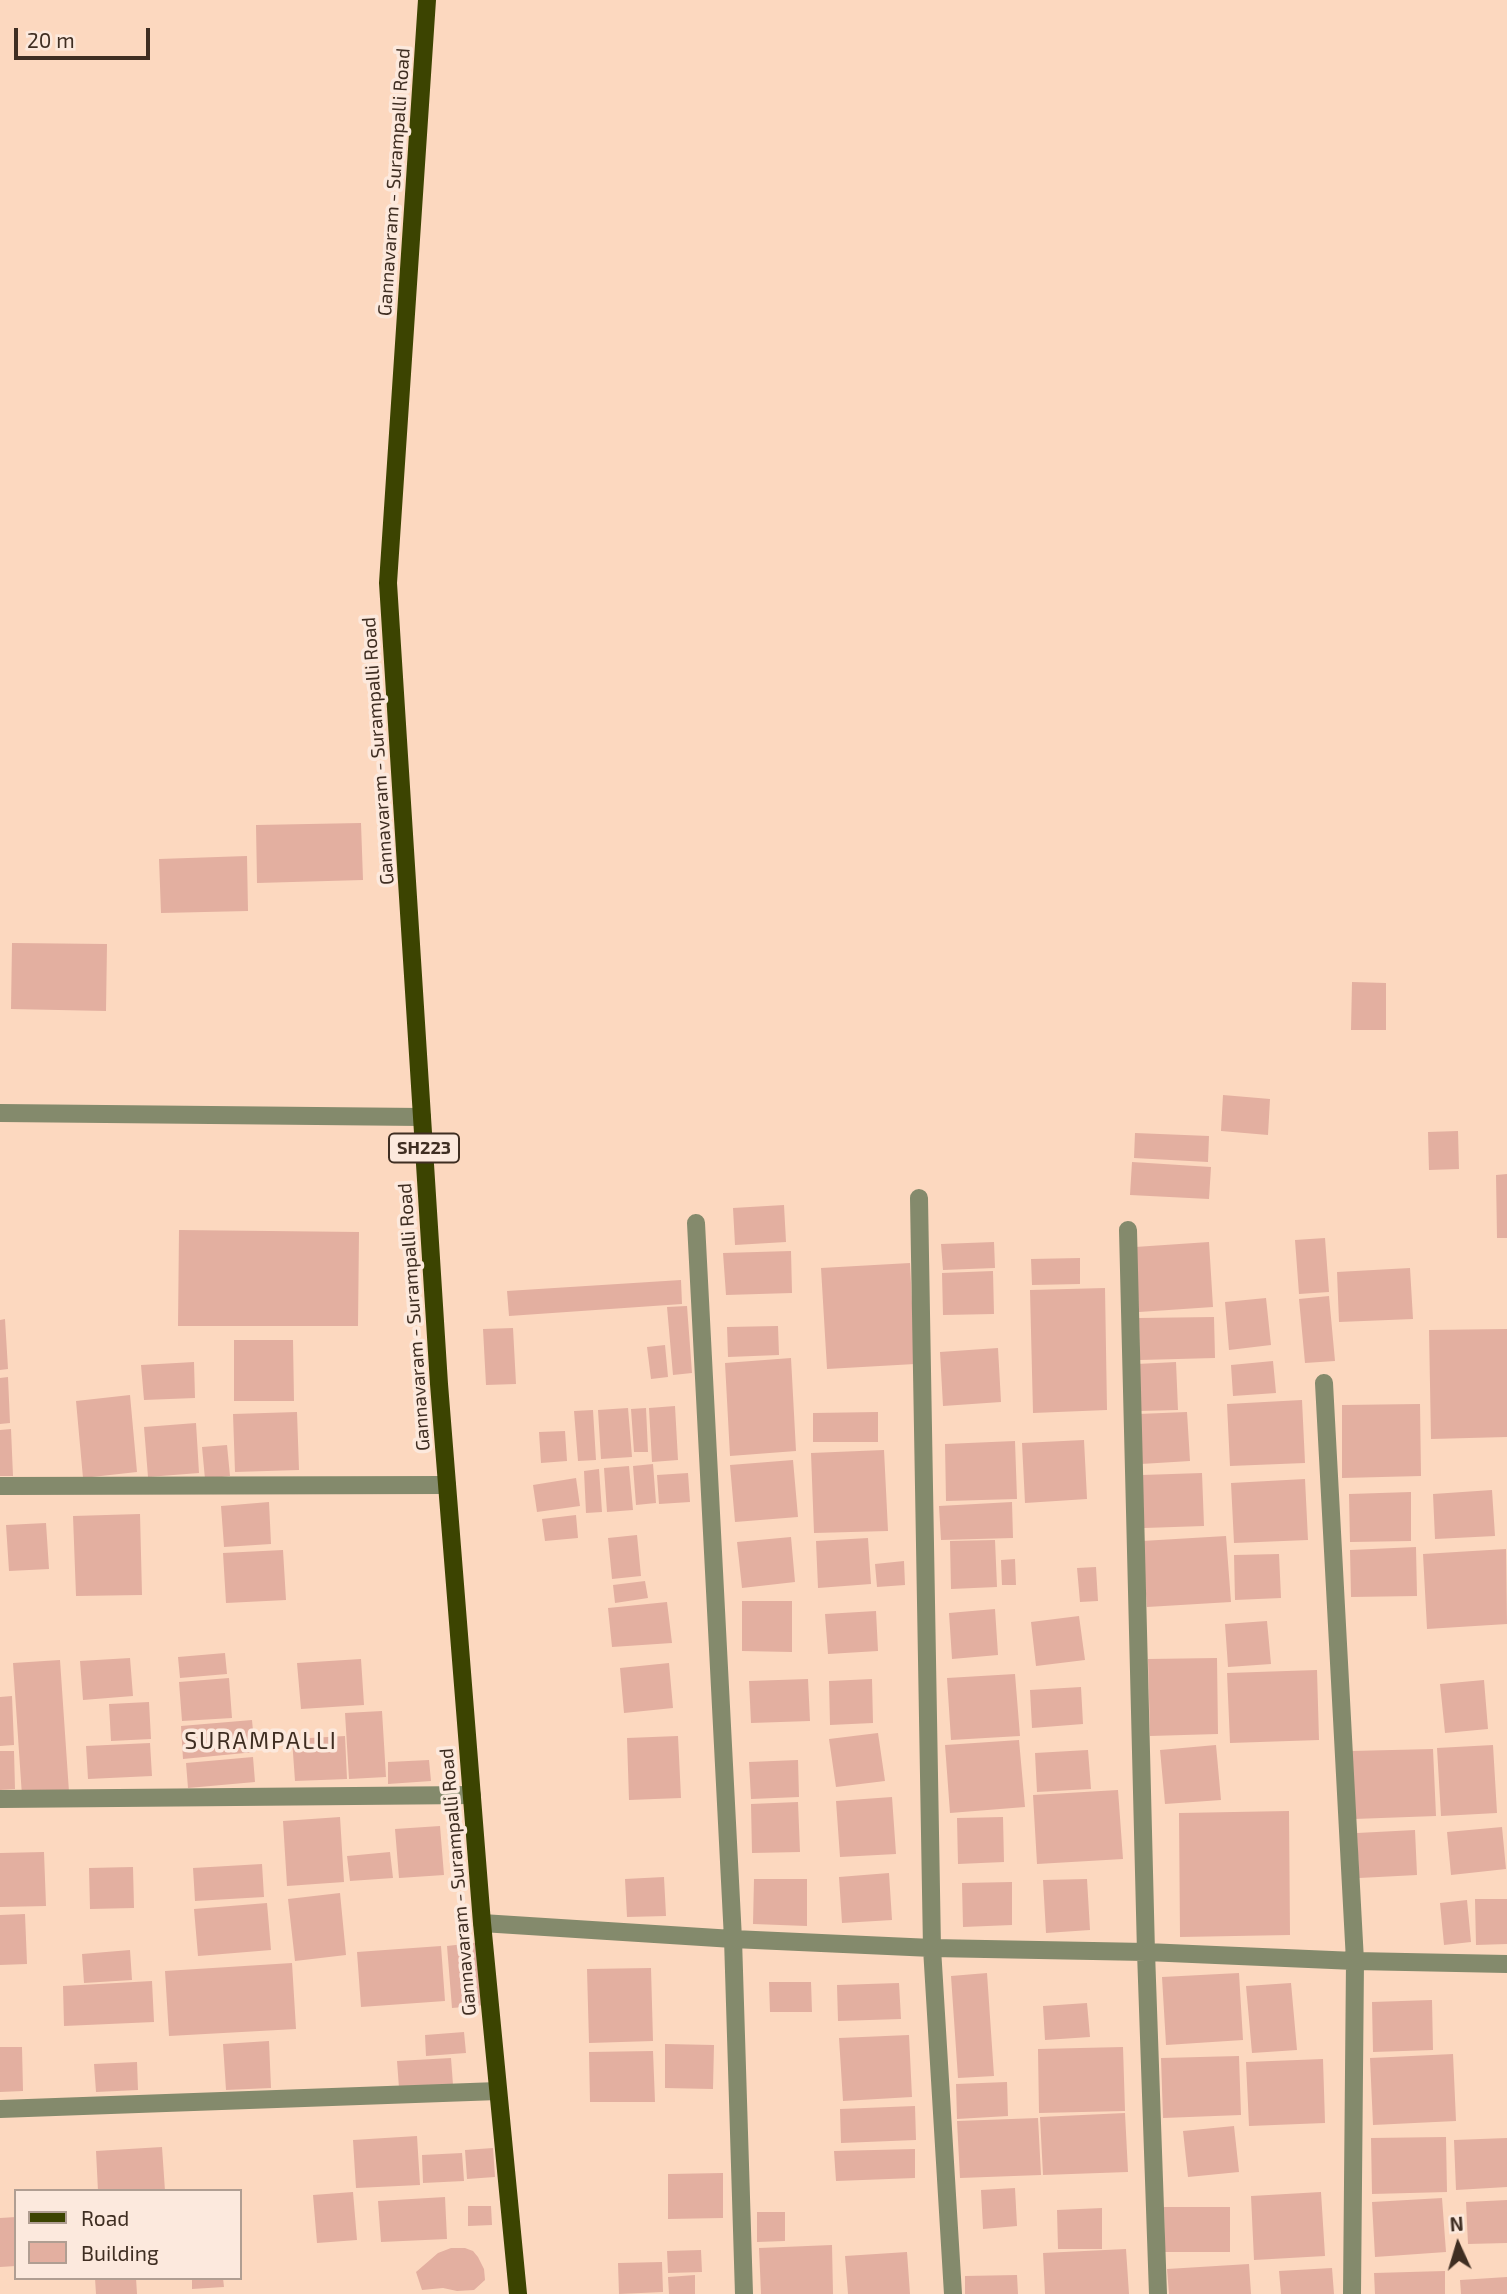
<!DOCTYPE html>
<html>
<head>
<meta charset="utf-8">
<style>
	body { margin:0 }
	#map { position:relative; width:1507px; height:2294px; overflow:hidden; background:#fcd8bf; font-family:"Exo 2",sans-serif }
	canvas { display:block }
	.legend { position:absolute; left:14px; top:2189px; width:228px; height:91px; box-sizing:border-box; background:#fce9dd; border:2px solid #b09e92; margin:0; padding:9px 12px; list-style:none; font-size:21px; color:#3f2e22 }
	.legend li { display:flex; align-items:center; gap:14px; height:35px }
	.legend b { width:35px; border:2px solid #b09e92 }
	.north { position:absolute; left:1423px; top:2210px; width:70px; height:70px; -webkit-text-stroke:5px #fce9dd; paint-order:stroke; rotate:356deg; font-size:19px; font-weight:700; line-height:28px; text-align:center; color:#3f2e22 }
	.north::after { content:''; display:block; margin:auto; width:24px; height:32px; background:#3f2e22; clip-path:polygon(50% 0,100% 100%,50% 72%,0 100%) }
	.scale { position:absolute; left:14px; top:28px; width:136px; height:32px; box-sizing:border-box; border:4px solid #3f2e22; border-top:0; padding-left:9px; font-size:21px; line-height:24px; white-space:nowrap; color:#3f2e22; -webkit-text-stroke:5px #fce9dd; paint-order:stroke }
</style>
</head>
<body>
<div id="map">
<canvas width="1507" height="2294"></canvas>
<ul class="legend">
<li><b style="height:9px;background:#3c4401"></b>Road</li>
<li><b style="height:19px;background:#e3afa0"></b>Building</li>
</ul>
<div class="north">N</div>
<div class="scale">20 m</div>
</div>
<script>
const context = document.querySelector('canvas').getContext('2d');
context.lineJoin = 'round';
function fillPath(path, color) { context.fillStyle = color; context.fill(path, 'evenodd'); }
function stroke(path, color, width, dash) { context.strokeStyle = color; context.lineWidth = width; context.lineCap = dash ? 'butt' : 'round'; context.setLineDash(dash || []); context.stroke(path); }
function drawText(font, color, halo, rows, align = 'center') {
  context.font = font + ' "Exo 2",sans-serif'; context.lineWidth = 7; context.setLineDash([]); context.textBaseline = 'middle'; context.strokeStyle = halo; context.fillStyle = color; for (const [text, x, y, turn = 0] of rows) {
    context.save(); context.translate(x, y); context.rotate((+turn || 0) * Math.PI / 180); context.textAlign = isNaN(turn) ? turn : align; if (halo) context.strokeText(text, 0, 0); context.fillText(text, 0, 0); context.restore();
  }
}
fillPath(new Path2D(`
	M361,823l2,57 -106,3 -1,-58z
	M247,856l1,55 -87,2 -2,-54z
	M12,943l95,1 -1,67 -95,-2z
	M1352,982l34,1v47h-35z
	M1223,1095l47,4 -2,36 -47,-4z
	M1458,1131l1,38 -30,1 -1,-38z
	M1135,1133l74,3 -1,26 -74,-4z
	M1132,1162l79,5 -2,32 -79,-4z
	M1507,1174v64h-10l-1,-63z
	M784,1205l2,37 -51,3 -2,-37z
	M179,1230l180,2 -1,94h-180z
	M1325,1238l4,54 -30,2 -4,-54z
	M994,1242l1,26 -52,2 -2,-26z
	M1209,1242l4,65 -74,5 -4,-65z
	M791,1251l1,42 -66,2 -3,-42z
	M1080,1258v26l-48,1 -1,-26z
	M910,1263l5,101 -88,5 -6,-101z
	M1410,1268l3,51 -74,3 -2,-50z
	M993,1271l1,43 -51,1 -1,-42z
	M681,1280l1,24 -173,12 -2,-25z
	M1105,1288l2,122 -74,3 -3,-123z
	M1329,1296l6,65 -30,2 -6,-64z
	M1266,1298l5,47 -42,5 -4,-48z
	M687,1306l5,67 -19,2 -6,-68z
	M1214,1317l1,41 -75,2 -1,-42z
	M5,1319l3,50 -8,1v-50z
	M778,1326l1,29 -51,2 -1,-30z
	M513,1328l3,56 -30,1 -3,-56z
	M1507,1329v108l-76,2 -2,-109z
	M234,1340h59l1,61h-60z
	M665,1345l3,32 -17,2 -4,-32z
	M998,1348l3,54 -58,4 -3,-54z
	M791,1358l5,93 -66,5 -5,-93z
	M1273,1361l3,32 -43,3 -2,-31z
	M194,1362l1,36 -51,2 -3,-35z
	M1176,1362l2,48 -39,1 -2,-47z
	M8,1377l2,46 -10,1v-46z
	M130,1395l7,77 -54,6 -7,-77z
	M1302,1400l3,63 -75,3 -3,-62z
	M1420,1404l1,72 -79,2v-73z
	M675,1406l3,54 -26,2 -3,-54z
	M628,1408l4,49 -31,2 -3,-49z
	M646,1408l2,44h-14l-3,-43z
	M593,1410l3,50 -18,1 -4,-50z
	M297,1412l2,58 -64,2 -2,-58z
	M878,1412v30h-65v-29z
	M1187,1412l3,49 -49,3 -3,-50z
	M196,1423l3,50 -51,4 -4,-50z
	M11,1429l2,47h-13v-46z
	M565,1431l2,30 -26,2 -2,-31z
	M1084,1440l3,59 -62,4 -3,-60z
	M1015,1441l2,58 -71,2 -1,-57z
	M227,1445l3,31 -25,3 -3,-32z
	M884,1450l4,81 -74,2 -3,-80z
	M793,1460l5,57 -63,5 -5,-57z
	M653,1464l3,39 -20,2 -3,-39z
	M629,1466l4,44 -26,2 -3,-44z
	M599,1469l3,43 -16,1 -2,-42z
	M688,1473l2,29 -31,2 -2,-29z
	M1202,1473l2,53 -60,2 -2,-53z
	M576,1478l4,28 -43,6 -4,-27z
	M1305,1479l3,61 -74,3 -3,-60z
	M1492,1490l3,46 -60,3 -2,-45z
	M1411,1492v49l-61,1 -1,-48z
	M269,1502l2,42 -47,3 -3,-41z
	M1012,1502l1,36 -72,2 -2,-34z
	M140,1514l2,81 -66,1 -3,-80z
	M576,1515l2,23 -33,3 -3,-22z
	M46,1523l3,46 -40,2 -3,-46z
	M637,1535l4,41 -29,3 -4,-41z
	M1226,1536l5,66 -84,5 -5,-66z
	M791,1537l4,45 -53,6 -5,-46z
	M868,1538l3,46 -53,4 -2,-47z
	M995,1540l2,47 -46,2 -1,-48z
	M1416,1547l1,49 -66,1 -1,-47z
	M1506,1549l1,75 -80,5 -4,-75z
	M283,1550l3,50 -60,3 -3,-50z
	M1279,1554l2,44 -46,2 -1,-45z
	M1015,1559l1,26h-14l-1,-25z
	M904,1561l1,24 -28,2 -2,-23z
	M1096,1567l2,34 -18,1 -3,-34z
	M645,1581l3,17 -33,5 -2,-18z
	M742,1601h50v51l-50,-1z
	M667,1602l5,41 -60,4 -4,-39z
	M995,1609l3,46 -46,4 -3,-46z
	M876,1611l2,40 -50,3 -3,-40z
	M1079,1616l6,44 -49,6 -5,-44z
	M1267,1621l4,43 -43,3 -3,-43z
	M225,1653l2,21 -47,4 -2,-21z
	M130,1658l3,38 -50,4 -3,-39z
	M1217,1658l1,76 -68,2 -2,-77z
	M361,1659l3,46 -63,4 -4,-46z
	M60,1660l9,132 -47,4 -9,-133z
	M669,1663l4,45 -49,5 -4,-45z
	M1317,1670l2,70 -89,3 -3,-70z
	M1015,1674l5,62 -69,4 -4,-62z
	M229,1678l3,40 -50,3 -3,-39z
	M808,1679l2,42 -59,2 -2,-42z
	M872,1679l1,44 -43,2 -1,-44z
	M1484,1680l4,49 -43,4 -5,-49z
	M1081,1687l2,37 -51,4 -2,-38z
	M12,1696l2,49 -14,1v-49z
	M149,1702l2,37 -40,2 -2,-37z
	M382,1711l4,66 -37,2 -4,-66z
	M252,1720l3,32 -72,7 -2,-33z
	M878,1733l7,48 -49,6 -7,-48z
	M345,1736l2,43 -52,2 -3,-42z
	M678,1736l3,62 -52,2 -2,-62z
	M1019,1740l6,67 -75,6 -5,-68z
	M150,1743l2,33 -64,3 -2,-33z
	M1216,1745l5,55 -56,4 -5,-54z
	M1493,1745l4,68 -56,3 -4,-68z
	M1433,1749l3,67 -82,3 -3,-68z
	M1088,1750l3,39 -54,3 -2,-39z
	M0,1751h14l1,38 -15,1z
	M253,1757l2,25 -67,6 -2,-25z
	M429,1760l2,21 -43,3v-22z
	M798,1760l1,37 -48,2 -2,-37z
	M1118,1790l5,69 -86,5 -4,-69z
	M892,1797l4,57 -56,3 -4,-56z
	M798,1802l2,50 -48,1 -1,-49z
	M1289,1811l1,124 -110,2 -1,-124z
	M340,1817l4,65 -57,4 -4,-65z
	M1003,1817l1,45 -46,2 -1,-46z
	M440,1826l4,49 -45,3 -4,-49z
	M1502,1827l4,42 -55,6 -4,-43z
	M1415,1830l2,45 -58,3 -2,-45z
	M44,1852l2,54 -46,1v-54z
	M390,1852l3,26 -43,3 -3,-25z
	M262,1864l2,33 -69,4 -2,-33z
	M133,1867l1,41 -44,1 -1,-41z
	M889,1873l3,47 -50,3 -3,-46z
	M664,1877l2,39 -39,1 -2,-38z
	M754,1879h53v47l-54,-2z
	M1087,1879l3,51 -44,3 -3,-53z
	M1012,1882v43l-49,2 -1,-44z
	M340,1893l6,62 -51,6 -7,-62z
	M1475,1899h32v45l-31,1z
	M1467,1900l4,42 -27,3 -4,-42z
	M267,1903l4,47 -73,6 -4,-47z
	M25,1914l2,50 -27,1v-50z
	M481,1942l5,63 -34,3 -5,-62z
	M441,1946l4,55 -84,6 -4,-55z
	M130,1950l2,30 -48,3 -2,-29z
	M292,1963l4,66 -127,7 -4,-65z
	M651,1968l2,73 -64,2 -2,-74z
	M987,1973l7,103 -36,2 -7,-102z
	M1239,1973l4,67 -77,5 -4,-68z
	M152,1981l2,41 -90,4 -1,-40z
	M769,1982h42l1,30h-42z
	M899,1983l2,36 -63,2 -1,-36z
	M1291,1983l6,67 -45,3 -6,-67z
	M1432,2000l1,50 -60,2 -1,-50z
	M1087,2003l3,34 -45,3 -2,-34z
	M464,2032l2,21 -40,3 -1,-21z
	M909,2035l3,62 -69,4 -4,-63z
	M269,2041l2,47 -45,2 -3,-46z
	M665,2044l49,1 -1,44 -48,-1z
	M0,2047h22l1,44 -23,1z
	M1123,2047l2,64 -86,2 -1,-64z
	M653,2051l2,51h-65l-1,-50z
	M1453,2054l3,67 -83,4 -3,-67z
	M1239,2056l2,59 -78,3 -2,-60z
	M451,2058l2,27 -54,3 -2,-27z
	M1323,2059l2,64 -76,3 -3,-64z
	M137,2062l1,28 -42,2 -2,-28z
	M1007,2082l1,34 -51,3 -1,-35z
	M915,2106l1,34 -75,3 -1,-34z
	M1125,2113l3,59 -85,3 -3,-58z
	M1038,2118l3,57 -81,3 -3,-57z
	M1234,2126l5,46 -51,5 -5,-46z
	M417,2136l3,49 -64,3 -3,-48z
	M1446,2137l1,55 -75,2 -1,-56z
	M1507,2138v49l-51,3 -2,-50z
	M162,2147l3,44h-67l-2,-40z
	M493,2148l2,29 -28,2 -2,-29z
	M915,2149v29l-79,3 -2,-30z
	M462,2153l2,28 -41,2 -1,-28z
	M723,2173v45l-55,1v-45z
	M1015,2188l2,38 -34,3 -2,-39z
	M353,2192l4,48 -40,3 -4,-48z
	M1321,2192l4,64 -71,4 -3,-64z
	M445,2197l2,42 -66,3 -3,-41z
	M1442,2198l4,54 -71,5 -3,-55z
	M1507,2200v43l-39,1 -2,-42z
	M468,2206h23l1,19 -24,1z
	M1164,2207h66v45h-65z
	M1102,2208v41h-44l-1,-39z
	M757,2212h28v29l-28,1z
	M16,2217v49l-16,1v-49z
	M832,2245l1,49h-72l-2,-46z
	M451,2248h14l8,3 5,6 6,12 1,11 -11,10 -17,1 -14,-3 -21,2 -6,-18 22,-19z
	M1126,2249l3,45h-84l-2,-41z
	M701,2250l1,22 -34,1 -1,-22z
	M907,2252l3,42h-62l-3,-38z
	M662,2262l1,30 -44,2 -1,-31z
	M1249,2264l2,30h-82l-2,-25z
	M1332,2268l2,26h-53l-2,-23z
	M1445,2271v23h-70l-1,-21z
	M695,2275v19h-26l-1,-17z
	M1017,2275l1,19h-53v-18z
	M1507,2277v17h-46l-1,-14z
	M95,2278h41l1,16h-41z
	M192,2278h31l1,9 -32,2z`), '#e3afa0');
stroke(new Path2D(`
	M0,1113l422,4
	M919,1198l13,750 21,346
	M696,1223l37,716 11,355
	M1128,1230l18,722 12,342
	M1324,1383l31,578 -3,333
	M0,1486l447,-1
	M0,1799l472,-4
	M482,1923l251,16 199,9 214,4 209,9 152,3
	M0,2109l498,-18`), '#848a6c', 18);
stroke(new Path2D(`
	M427,0l-39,583 51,801 43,539 36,371`), '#3c4401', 18);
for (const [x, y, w] of [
	[424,1148,70]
]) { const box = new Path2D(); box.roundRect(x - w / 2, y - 14.5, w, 29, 5); context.fillStyle = '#fce9dd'; context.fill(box); stroke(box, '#3f2e22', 2); }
drawText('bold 18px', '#3f2e22', null, [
	["SH223",424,1148]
]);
drawText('19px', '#3f2e22', '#fce9dd', [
	["Gannavaram - Surampalli Road",394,182,-86],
	["Gannavaram - Surampalli Road",378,751,-94],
	["Gannavaram - Surampalli Road",414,1317,-94],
	["Gannavaram - Surampalli Road",458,1882,-95]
]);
context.letterSpacing = '2px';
drawText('23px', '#3f2e22', '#fce9dd', [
	["SURAMPALLI",261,1741]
]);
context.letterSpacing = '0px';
</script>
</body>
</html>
